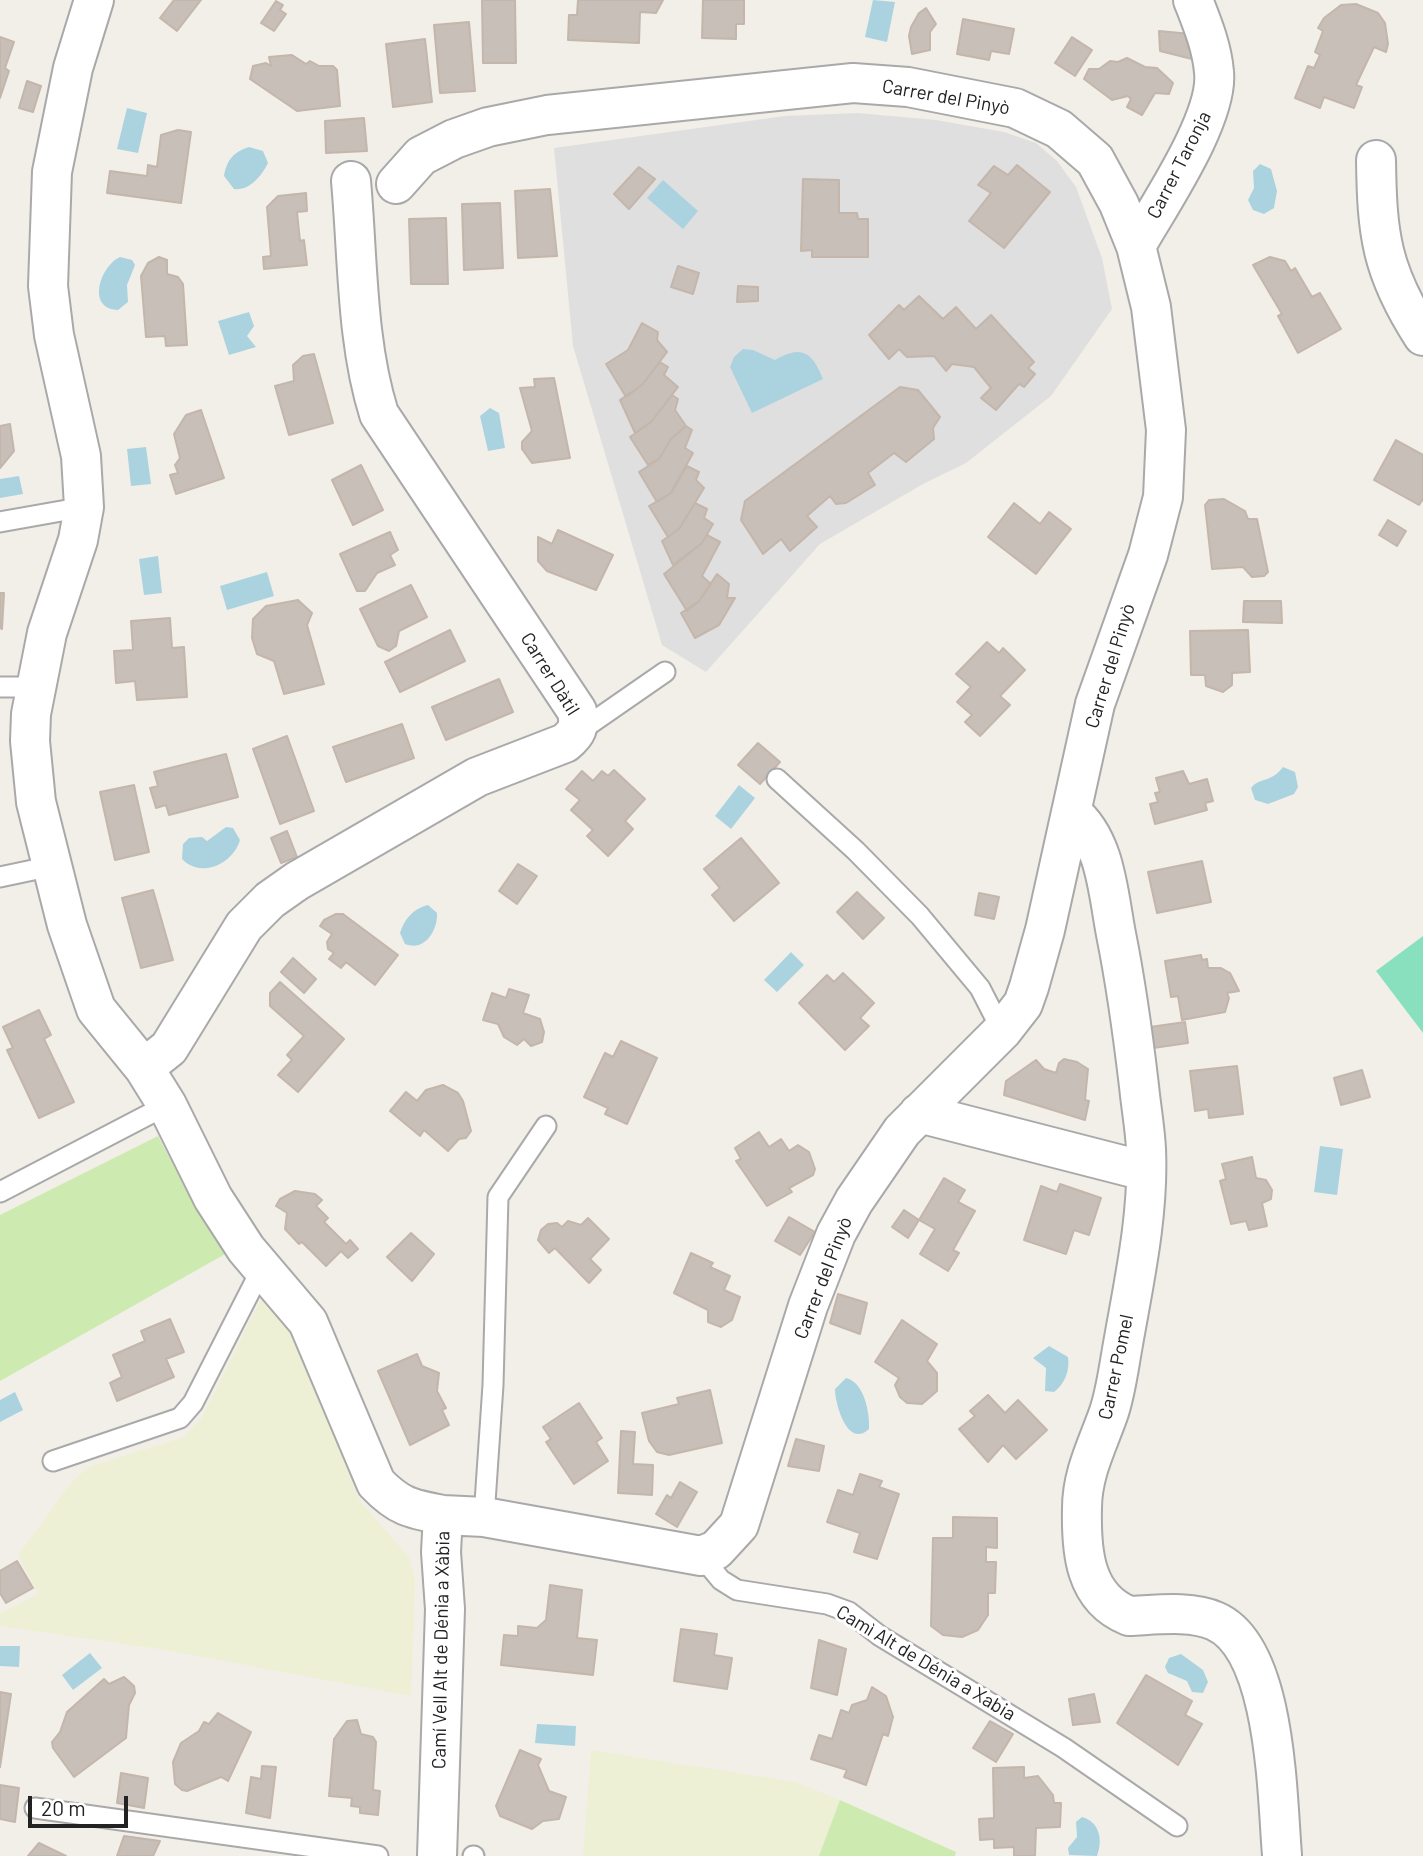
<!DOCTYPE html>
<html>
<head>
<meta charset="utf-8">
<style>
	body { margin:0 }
	#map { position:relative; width:1423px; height:1856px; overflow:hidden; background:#f2efe9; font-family:Barlow,sans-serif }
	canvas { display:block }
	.scale { position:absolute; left:28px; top:1796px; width:100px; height:32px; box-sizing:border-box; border:4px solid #222; border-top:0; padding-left:9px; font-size:21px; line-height:24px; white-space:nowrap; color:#222; -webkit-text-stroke:5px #fff; paint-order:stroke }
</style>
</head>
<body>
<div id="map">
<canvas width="1423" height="1856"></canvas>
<div class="scale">20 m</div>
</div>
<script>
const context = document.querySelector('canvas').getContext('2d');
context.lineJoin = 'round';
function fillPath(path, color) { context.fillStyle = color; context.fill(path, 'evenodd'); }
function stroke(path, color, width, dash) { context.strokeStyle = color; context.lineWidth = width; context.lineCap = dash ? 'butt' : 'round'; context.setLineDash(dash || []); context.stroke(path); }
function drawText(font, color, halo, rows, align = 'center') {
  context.font = font + ' Barlow,sans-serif'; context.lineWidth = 6; context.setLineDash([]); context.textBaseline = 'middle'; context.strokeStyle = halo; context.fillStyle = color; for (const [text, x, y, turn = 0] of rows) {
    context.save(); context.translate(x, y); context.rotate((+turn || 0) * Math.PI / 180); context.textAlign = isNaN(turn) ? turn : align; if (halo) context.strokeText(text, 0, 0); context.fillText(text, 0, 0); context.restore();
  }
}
fillPath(new Path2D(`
	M857,113l79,7 68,12 32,11 21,18 19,26 26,71 10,51 -61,87 -85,67 -43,21 -103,60 -114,128 -44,-27 -89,-299 -19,-198 231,-32z`), '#e0dfdf');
fillPath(new Path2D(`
	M265,1291l20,24 15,33 59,152 50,57 6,24 -4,115 -246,-46 -165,-24v-13l38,-19 -20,-39 53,-72 17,-16 96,-30 18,-20z
	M591,1750l205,32 44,18 -21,56h-236z`), '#eef0d5');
fillPath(new Path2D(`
	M158,1136l33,63 36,54 -227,128v-166z
	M840,1800l116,52 -1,4h-136z`), '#cdebb0');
fillPath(new Path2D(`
	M1423,936v97l-47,-62z`), '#88e0be');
fillPath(new Path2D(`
	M873,0l22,2 -8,40 -22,-5z
	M127,108l20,5 -9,40 -21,-4z
	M249,147l14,4 5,12c-7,14 -19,28 -34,26l-10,-13c3,-16 9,-24 25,-29z
	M1260,164l11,5 6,22 -3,17 -10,6 -11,-4 -5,-10 6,-12 -1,-17z
	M663,180l35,31 -15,18 -36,-31z
	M120,257l12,3 3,5 -8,20 1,17 -10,8c-32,-1 -18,-44 2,-53z
	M249,312l5,14 -7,10 9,11 -27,8 -11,-34z
	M743,349l10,1 22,10c26,-15 37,-9 48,19l-71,34 -22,-46 4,-10z
	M490,408l9,5 6,35 -17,3 -8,-35z
	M146,447l5,37 -20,2 -4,-37z
	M19,476l4,18 -23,4v-19z
	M158,556l4,37 -18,2 -5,-36z
	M267,572l7,24 -47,14 -7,-24z
	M1283,767l12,5 3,15 -4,7 -26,10 -13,-4 -4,-12c9,-11 20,-5 32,-21z
	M739,785l16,13 -24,31 -16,-13z
	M226,827l7,1 7,12c-7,24 -39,39 -58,19l1,-15 6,-6 13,-1 5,4z
	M428,905l9,8c1,17 -12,39 -32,31l-5,-11c4,-14 14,-25 28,-28z
	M791,952l13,13 -27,27 -13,-12z
	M1320,1146l23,3 -6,46 -23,-3z
	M1049,1346l19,11c2,13 -3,27 -14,35l-9,-1 1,-23 -13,-10z
	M846,1378c18,4 24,34 23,51 -21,20 -34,-24 -34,-40z
	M15,1392l8,18 -23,12v-22z
	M0,1646h20l-1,21 -19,-1z
	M90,1653l12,15 -29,22 -11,-15z
	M1181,1654l22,16 5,12 -5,11 -11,-1 -5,-11 -19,-8 -3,-6 4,-9z
	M537,1724l39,2 -1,20 -40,-3z
	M1082,1817c18,5 21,23 15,39l-28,-1 -1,-7 9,-11 -1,-15z`), '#aad3df');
const building = new Path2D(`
	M174,0h27l-24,31 -17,-13z
	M482,0h33l1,63h-33z
	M578,0h85l-7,13 -16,-1 -1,31 -71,-3 1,-25h8z
	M703,0h41v24h-8v15l-34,-1z
	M276,1l7,4 -3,5 6,4 -12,17 -13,-8z
	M1356,4l22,9 7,10 3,21 -2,8 -12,-5 -18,38 6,2 -8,21 -30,-11 -4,11 -25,-10 13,-32 6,2 6,-13 -5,-3 8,-21 -5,-3 6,-10 17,-13z
	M926,8l10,16 -6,8v18l-18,4 -3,-18 2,-9 8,-14z
	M963,19l51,10 -5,25 -18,-3 -2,9 -32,-6z
	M469,22l6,69 -35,2 -6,-68z
	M1159,31l32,3 5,26 -36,-9z
	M0,37l14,5 -9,26 4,3 -9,27z
	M1072,37l20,13 -17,26 -20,-13z
	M425,39l7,63 -39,5 -7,-63z
	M292,55l14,9 4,-3 9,5h14l4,4 3,36 -43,5 -47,-32 3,-13 13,-3 5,3 -2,-9z
	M1127,58l18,9 12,1 16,15 -4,11 -14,-1 -13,22 -15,-8 4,-8 -3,-3 -16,4 -28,-21 5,-10h10l11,-8 8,1z
	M27,81l14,5 -8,26 -14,-4z
	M364,118l3,33 -41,2 -1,-32z
	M178,130l13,2 -10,71 -74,-10 3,-22 37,5 1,-11 9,2 4,-32z
	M1017,165l33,27 -46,56 -35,-27 22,-28 -13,-8 16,-19 14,9z
	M639,167l16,12 -26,30 -15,-15z
	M803,179l36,1v33h18l1,6h10v38h-56v-7l-11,1z
	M550,189l7,67 -39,2 -3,-67z
	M306,193l1,18 -10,1 3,29 4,-1 3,25 -43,4 -1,-12 8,-1 -4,-49 11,-11z
	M500,203l3,65 -39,2 -2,-66z
	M446,218l2,66h-37l-2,-65z
	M159,257l8,3v14l11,3 5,7 4,61 -21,1 -1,-10 -19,1 -5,-61 7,-13z
	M1270,257l15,4 6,10 4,-3 17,29 8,-4 21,36 -43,24 -20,-37 4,-2 -29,-49z
	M678,266l21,7 -6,21 -22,-7z
	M738,286l20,1v14l-21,1z
	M919,296l24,23 13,-12 20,22 15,-14 43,47 -6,6 7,6 -11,13 -5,-3 -23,26 -15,-12 10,-10 -17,-21 -22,-3 -6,7 -12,-15 -27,1 -8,-8 -10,10 -20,-24 30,-30 5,5z
	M642,323l16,9 -1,8 10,12 -25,33 -16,12 -20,-33 22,-14z
	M314,354l19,69 -44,12 -14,-49 19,-5 -1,-16 10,-9z
	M660,362l8,5 -4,8 14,12 -27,35 -16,11 -15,-33 22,-15z
	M554,378l16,80 -38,5 -10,-14v-7l10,-11 -12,-43 15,-1 -1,-8z
	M900,387l18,3 22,27 -7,11 1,11 -28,23 -12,-9 -26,20 7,12 -29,18 -10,1 -6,-8 -23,20 10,11 -27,24 -9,-12 -18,15 -22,-34 4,-19z
	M672,395l6,4 -3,11 11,16 -15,13 -12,20 -11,6 -18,-28 21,-15z
	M201,410l23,68 -48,16 -6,-19 8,-2 -3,-8 5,-7 -6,-24 12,-19z
	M10,424l4,27 -14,17v-42z
	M686,426l6,4 -7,18 8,5 -22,40 -14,9 -18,-30 20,-13 12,-20z
	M1396,440l27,15v44l-4,6 -45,-25z
	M361,465l22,45 -30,15 -21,-45z
	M687,466l12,6 -3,8 8,8 -25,41 -11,8 -19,-31 22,-13z
	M1224,499l21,12 3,8h9l11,53 -4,4 -12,1 -9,-10 -31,2 -7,-64 4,-5z
	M695,503l12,6 -3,9 9,6 -11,19 -29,22 -11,-24 17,-12z
	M1014,503l26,21 9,-12 22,17 -35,45 -48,-37z
	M1388,520l18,11 -9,15 -18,-11z
	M558,530l55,25 -17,35 -49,-19 -9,-10v-24l14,7z
	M390,532l8,18 -8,5 5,10 -18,8 -12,18h-8l-17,-37z
	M707,535l13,7 -18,34 9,8 -12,17 -12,10 -23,-37 38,-31z
	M717,574l12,10 -2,14h8l-16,27 -24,13 -14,-25 18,-12z
	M411,585l16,32 -28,14 -3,15 -7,5 -11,-5 -18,-37z
	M0,593h4l-2,36 -2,-1z
	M298,600l14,13 -5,12 17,59 -40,10 -10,-33 -17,-7 -5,-16 1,-19 13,-13z
	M1244,601h37l1,22 -39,-1z
	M170,618l2,30 12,-1 3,50 -50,3 -2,-19 -19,2 -2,-32 19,-1 -2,-29z
	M450,630l15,31 -65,31 -15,-30z
	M1248,630l2,42 -18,1v12l-9,7 -17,-6 -1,-11h-14l-1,-44z
	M987,642l12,11 4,-5 22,22 -25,26 10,9 -30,31 -15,-14 7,-7 -15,-13 14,-15 -15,-13z
	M499,679l14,33 -67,28 -14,-33z
	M402,724l12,34 -68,24 -13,-35z
	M287,736l27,75 -34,13 -27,-75z
	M758,743l22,19 -20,22 -22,-19z
	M226,754l12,43 -69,18 -3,-10 -10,3 -6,-20 8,-2 -4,-14z
	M614,770l31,29 -20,22 8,8 -25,27 -21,-20 6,-6 -22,-20 9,-10 -14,-11 16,-18 11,10 9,-10 6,5z
	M1183,771l6,13 18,-5 6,22 -8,2 2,7 -52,14 -5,-20 8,-2 -3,-9 5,-1 -4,-14z
	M134,785l15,67 -34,8 -15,-68z
	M287,831l10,26 -16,6 -10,-25z
	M741,838l38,45 -45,38 -22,-26 8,-7 -16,-19z
	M1202,861l9,41 -54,11 -9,-41z
	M518,864l19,12 -20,28 -18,-13z
	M153,890l20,70 -32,8 -19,-70z
	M857,892l27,26 -21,21 -26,-27z
	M979,893l20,4 -5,22 -19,-4z
	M336,914h7l55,41 -23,30 -29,-23 -5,6 -12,-9 5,-6 -6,-4 -1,-7 5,-8 -12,-8 4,-6z
	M1201,955l1,5 5,-1 1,9h13l9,5 9,18 -12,2 2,5 -4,14 -43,8 -4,-24 -7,1 -6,-36z
	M293,958l23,21 -12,14 -23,-21z
	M843,973l31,30 -14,15 9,8 -24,24 -46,-47 28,-28 7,7z
	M280,982l64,57 -46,53 -20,-17 14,-15 -5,-5 17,-19 -34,-30v-13z
	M509,989l20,6 -6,18 17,6 4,13 -2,10 -11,4 -7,-7 -7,6 -13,-8 -6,-13 -15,-4 9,-27 14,5z
	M39,1010l12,25 -7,4 30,63 -35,16 -32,-68 6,-2 -10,-21z
	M1185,1022l3,21 -35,5 -3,-21z
	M621,1041l36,17 -30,66 -22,-10 3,-6 -24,-11 21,-44 8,4z
	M1064,1059l13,3 11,7 -3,31 4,1 -4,19 -81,-25 2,-14 30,-21 8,9 12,4 3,-10z
	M1237,1066l6,48 -34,4 -1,-9 -13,2 -5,-40z
	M1362,1070l8,27 -29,8 -7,-27z
	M443,1085l15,8 5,8 8,30 -5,7 -7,1 -11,12 -24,-21 -4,6 -30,-25 16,-19 11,9 9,-11z
	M759,1132l10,15 12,-8 8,12 9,-6 11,7 6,17 -2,6 -24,13 3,4 -25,14 -31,-45 5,-2 -6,-11z
	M1252,1157l4,21 10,2 6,10 -1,9 -9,4 5,23 -18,4 -3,-9 -15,3 -11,-43 6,-2 -4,-15z
	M944,1178l21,12 -7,12 17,9 -22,39 6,3 -11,18 -28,-17 15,-25 -16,-9z
	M1060,1184l41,14 -12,37 -15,-5 -8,24 -42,-14 17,-54 16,6z
	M295,1191l20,3 7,6 -6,6 12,12 -4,4 22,22 4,-4 8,9 -10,9 -7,-7 -15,15 -24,-24 -3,2 -14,-15 2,-16 -11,-7 4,-7z
	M904,1210l15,10 -11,18 -16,-11z
	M789,1217l26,15 -15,23 -25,-14z
	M588,1218l21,21 -19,20 11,11 -12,13 -34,-35 -6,5 -11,-13 3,-10 7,-6 9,-1 5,4 6,-6 13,4z
	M411,1233l23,21 -22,27 -25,-24z
	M691,1253l22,10 -3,4 20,9 -6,14 16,7 -8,23 -11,7 -13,-5v-12l-34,-17z
	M838,1294l29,9 -7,31 -30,-11z
	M170,1319l14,33 -18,7 8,18 -57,24 -7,-18 12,-6 -9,-22 32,-14 -4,-10z
	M902,1320l35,24 -10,17 10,12v18l-15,13 -15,-1 -7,-6 -5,-12 4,-7 -24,-16z
	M417,1354l5,12 17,7 -2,18 9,17 -4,2 7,15 -39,20 -32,-74z
	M710,1390l12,53 -53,12 -12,-3 -8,-11 -7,-28 37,-9 -2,-6z
	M988,1395l17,18 13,-13 29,30 -31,29 -13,-14 -15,17 -29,-33 16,-13 -5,-5z
	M579,1403l23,35 -6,4 12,19 -34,23 -28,-42 5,-3 -8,-12z
	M621,1431l14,1 -2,32 20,1 -1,30 -34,-2z
	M796,1439l28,7 -5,25 -31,-5z
	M860,1474l22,7 -3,6 20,7 -22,65 -23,-7 6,-19 -33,-11 11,-32 15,5z
	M680,1482l17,10 -20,35 -21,-13 11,-19 4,3z
	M953,1517l44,1v30l-11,-1v15h10l-1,31h-7v22l-10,15 -16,7 -19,-2 -12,-9 2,-88h20z
	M17,1561l16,27 -27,15 -6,-10v-22z
	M550,1585l32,5 -5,48 20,2 -4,35 -92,-10 3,-30 14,1v-10l19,2 9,-8z
	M681,1629l36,5 -3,21 18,3 -5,31 -53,-8z
	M819,1640l27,9 -9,46 -26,-7z
	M1146,1675l46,26 -7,14 17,9 -24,41 -61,-42z
	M124,1677l10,9 1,7 -6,12 -3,33 -52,39 -21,-29 -1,-6 8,-10 7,-20 37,-33 5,5z
	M872,1687l14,9 7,21 -5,19 -5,-2 -17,51 -22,-8 3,-7 -36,-11 8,-24 13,4 9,-29 8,3 3,-8 15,-5z
	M0,1692l11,2 -11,73z
	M1094,1694l6,28 -27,3 -4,-26z
	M218,1713l33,19 -23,49 -7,-4 -34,14 -5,-1 -7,-6 -2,-22 8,-19 18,-12 5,-9 5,2z
	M357,1720l4,14 12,3 3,5 -3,48 7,1 -2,24 -18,-2v-6l-9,-1 1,-8 -23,-2 5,-57 13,-18z
	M990,1721l23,13 -17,28 -23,-14z
	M520,1750l21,9 -3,6 11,26 17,6 -7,22 -16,2 -11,8 -32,-13 -4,-10z
	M262,1766l14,1 -6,51 -24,-5 5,-36 10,2z
	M1024,1767v11l14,-2 15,19 1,8h7l-1,24 -24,1 -1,28h-21v-9l-20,1v-9l-14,1 -1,-21 15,-1 -1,-50z
	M121,1773l27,5 -4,30 -27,-5z
	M0,1785l19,3 -4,34 -15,-3z
	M124,1836l36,5 -7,15h-36z
	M39,1843l27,13h-38z`);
fillPath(building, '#c7bfb8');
stroke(building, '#c4b6ab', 2);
const service = new Path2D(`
	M0,522l84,-15
	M0,687h36
	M577,733l88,-61
	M777,779l79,72 64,65 60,72 22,43
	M0,877l52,-11
	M0,1192l167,-87
	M53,1461l127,-43 13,-15 69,-135
	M484,1517l9,-132 5,-188 48,-71
	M701,1556l20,24 16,10 90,14 22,8 31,24 184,112 113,78
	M35,1808l343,48
	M473,1856h1`);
const minor = new Path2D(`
	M94,0l-21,68 -21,104 -4,114 6,49 27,121 3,51 -6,33 -31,93 -16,81 -1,27 6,61 31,123 29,84 48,59 23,37 46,93 33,51 62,73 68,161c23,24 35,26 67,32l-2,37 4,57 -8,247
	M1376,160c1,74 5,111 47,176
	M396,184l25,-28 33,-17 34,-12 59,-12 306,-32 55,4 107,21 44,21 36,31 24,44 17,42 15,61 15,123 -3,67 -15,58 -53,149 -50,226 -16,57 -6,17 -21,27 -100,100 -48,70 -18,33 -28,72 -69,219 -23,25 -15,6 -217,-39 -41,-2
	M1136,246c23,-41 83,-128 78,-174 -2,-25 -12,-49 -21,-72
	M1071,812c35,28 37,81 45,122 10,50 17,101 23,152 2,21 6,42 7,63 3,65 -12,132 -23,195 -4,22 -7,47 -14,68 -11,32 -27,61 -27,96 -1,43 2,90 47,108 26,-1 62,-6 86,5 62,27 62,176 67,234
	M144,1068l25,-20 75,-122 26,-26 27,-19 180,-104 88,-34c12,-10 15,-16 12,-32l-198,-297c-23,-73 -21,-156 -28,-233
	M919,1113l226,58`);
stroke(service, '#a9a9a9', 23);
stroke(minor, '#a9a9a9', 42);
stroke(service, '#fff', 19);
stroke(minor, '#fff', 38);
drawText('19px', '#222', '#fff', [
	["Carrer del Pinyò",946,97,10],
	["Carrer Taronja",1179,165,-63],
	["Carrer del Pinyò",1110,666,-73],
	["Carrer Dàtil",550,674,58],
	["Carrer del Pinyò",823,1278,-69],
	["Carrer Pomel",1116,1367,-78],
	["Camí Vell Alt de Dénia a Xàbia",441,1650,-89],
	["Camì Alt de Dénia a Xabia",926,1663,31]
]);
</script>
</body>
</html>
